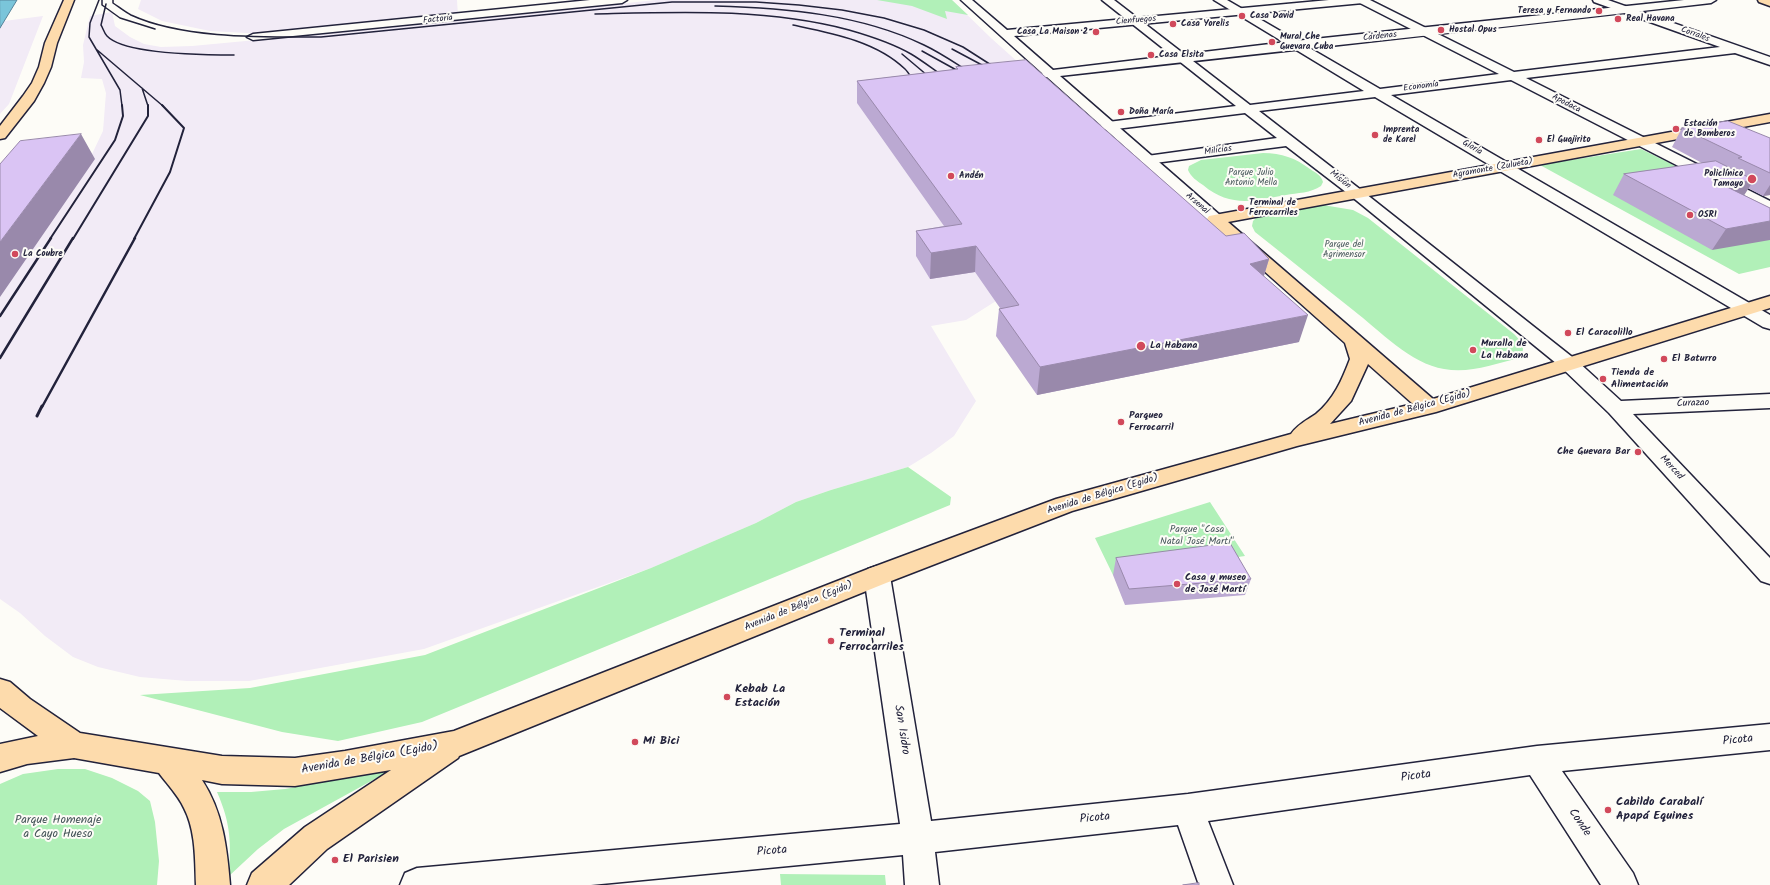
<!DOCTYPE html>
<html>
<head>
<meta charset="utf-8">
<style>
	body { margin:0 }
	canvas { display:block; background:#fdfcf7 }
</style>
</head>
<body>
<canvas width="1770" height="885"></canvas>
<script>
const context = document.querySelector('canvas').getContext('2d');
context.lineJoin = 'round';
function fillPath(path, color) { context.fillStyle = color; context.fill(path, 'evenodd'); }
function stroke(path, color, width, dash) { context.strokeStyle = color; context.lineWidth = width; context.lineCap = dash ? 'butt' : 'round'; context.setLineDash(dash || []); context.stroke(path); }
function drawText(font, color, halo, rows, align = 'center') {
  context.font = font + ' Kalam,sans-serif'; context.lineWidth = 4; context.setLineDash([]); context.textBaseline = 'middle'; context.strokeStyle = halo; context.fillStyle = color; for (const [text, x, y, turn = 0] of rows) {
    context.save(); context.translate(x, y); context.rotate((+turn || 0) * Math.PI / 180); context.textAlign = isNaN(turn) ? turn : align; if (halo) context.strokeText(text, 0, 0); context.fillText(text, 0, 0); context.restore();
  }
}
fillPath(new Path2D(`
	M141,0h316l1,16 -194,18 -54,-3 -48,-10 -24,-12z
	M656,0h296l39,38 246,220 -241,43 -30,19 -35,6 45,75 -22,35 -23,17 -23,14 -77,23 -35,12 -40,21 -105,45 -227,81 -175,32h-62l-47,-4 -42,-10 -25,-10 -28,-21 -25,-23 -20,-14v-312l92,-133 11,-23 3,-38 -4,-14 -21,-1 3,-16 -1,-17 7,-29 22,-4 3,14 15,11 14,7 17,3 31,-1 236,-22z
	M43,16l-34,88 -9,10v-86l4,-7z`), '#f2ebf6');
fillPath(new Path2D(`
	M877,0h75l16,15 -23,-4 2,8 -35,-13z
	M1641,149l129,63v55l-31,7 -199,-109z
	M1263,153c19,0 32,5 47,16 6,4 11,6 13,13l-2,4c-10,7 -24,7 -35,9 -32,6 -56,13 -83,-10 -6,-4 -12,-8 -15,-15l1,-4 12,-6z
	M1323,205l30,5 15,8 146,116c8,8 13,15 5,24 -25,6 -50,16 -75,11 -33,-5 -65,-39 -91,-59 -33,-26 -65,-52 -98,-78l-3,-6 1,-5 4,-4 8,-3z
	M908,467l43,30 -1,8 -528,217 -84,19 -56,-9 -142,-37 110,-7 175,-33 226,-87 105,-45 40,-21 35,-12z
	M1210,502l35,54 -132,19 -18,-37z
	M58,769h27l27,9 26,13 12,10 5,21 4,39 -2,24h-157v-101l23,-10z
	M393,769l-109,60 -26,20 -29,27c2,-34 2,-52 -12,-84h34l34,-3z
	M780,874l105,1 1,10h-105z`), '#b1f0b8');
const water = new Path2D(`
	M0,0h17l-17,28z`);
fillPath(water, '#7ac5da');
stroke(water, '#57849a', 1);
const street = new Path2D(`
	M590,0h37l-5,3 -369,37 -6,-3 6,-3z
	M1102,0h12l136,105 114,-14 -150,-91h13l153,89 119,-15 -141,-72 -1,-2h13l144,72 206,-25 -126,-45 -1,-2h15l162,57v8l-35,-12 -209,25 244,123v11l-6,-2 -253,-130 -120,15 379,220v14l-7,-2 -388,-230 -116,14 102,79 3,3 -3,3 -5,2 -5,-2 -65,-50 -139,18 -5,-1 -2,-3 2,-3 5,-1 130,-18 -32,-25 -137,17 -5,-1 -2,-3 2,-3 5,-1 128,-16z
	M1569,358l7,2 45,41 149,-7v14l-137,6 137,144v26l-9,-3 -152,-168 -47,-45 -3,-4 3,-4z
	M877,566l9,3 4,7 41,245 257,-27 349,-48 233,-22v26l-208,21 71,102 5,12h-37l-71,-110 -322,46 25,64h-34l-21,-60 -243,27 4,33h-34l-2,-30 -312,30h-191l5,-12 12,-5 483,-44 -36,-248 4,-7z`);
const secondary = new Path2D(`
	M961,0h11l35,30 322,-30h39l-5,3 -349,33 39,34 242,-29 389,-41h32l-5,3c-217,26 -434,48 -651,73l161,140 2,3 -2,3 -6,2 -6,-2 -162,-145h-3l-2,-4z
	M1356,188l5,2 215,170 3,4 -3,4 -7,2 -7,-2 -211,-172 -3,-3 3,-3z`);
const primary = new Path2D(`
	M64,0h10l-17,43 -6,24 -7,16 -10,18 -29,37 -5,1v-13l23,-30 9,-13 7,-16 6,-24z
	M1758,0h12v6l-11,-4z
	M1770,114v8l-542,100 205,177 337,-103v12l-334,104 -139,34 -225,65 -186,72 -427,173 -1,2 -131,91 -38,36h-42l5,-12 53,-46 86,-57 -96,16 -73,-2 -20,-4c21,32 25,68 28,105h-34c-1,-25 0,-54 -12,-77 -6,-13 -16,-23 -25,-35l-85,-15 -47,6 -27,8v-28l38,-8 -38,-28v-29l10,3 20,17 50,34 142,23 73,2 50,-7 109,-20 414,-162 188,-70 235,-65c6,-9 16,-14 25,-20 18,-15 26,-34 34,-55l-5,-16 -136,-121 -2,-3 2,-3zM1368,364l45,40 -83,20 21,-23z`);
stroke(street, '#22223b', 3);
stroke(secondary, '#22223b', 3);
stroke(primary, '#22223b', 3);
fillPath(street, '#fdfcf7');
fillPath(secondary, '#fdfcf7');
fillPath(primary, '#fddbac');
stroke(new Path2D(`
	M99,0l-9,23 -1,14 31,53 2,16
	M102,0v5l18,13 35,11
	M113,0v3c6,4 12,9 18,12 52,24 133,22 190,22l351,-35h84l43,3 43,5 42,8 40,12 39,17 36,23
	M106,4l-5,21c2,3 3,8 6,11 18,19 100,19 127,19
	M715,6c70,2 145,8 209,39 17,8 31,18 47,28
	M595,14c85,-2 171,-6 254,16 21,6 43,13 62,24 12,7 23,16 35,24
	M793,25c38,8 83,16 112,44 4,4 7,10 11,15
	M96,49l67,57
	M952,49l30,16
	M922,51l38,21
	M902,54l32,27
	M142,88l6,18`), '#22223b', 1.5);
stroke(new Path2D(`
	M50,239l65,-99 8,-24 -1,-11
	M73,239l75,-123v-11
	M134,239l36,-67 14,-44 -22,-23`), '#22223b', 2);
stroke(new Path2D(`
	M0,316l51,-78
	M0,358l73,-120
	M42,407l93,-169`), '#22223b', 2.5);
stroke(new Path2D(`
	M37,416l5,-10`), '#22223b', 3);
fillPath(new Path2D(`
	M956,67l270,169 43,23 -5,17 35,66 -262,53 -41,-59 3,-27 1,-1 -25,-36 -45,7 -14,-23v-25l28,-5 -87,-123v-22l99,-12z
	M1682,128l88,10v57l-7,1 -15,-8 -4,7 26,13 -58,42 -99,-55 11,-21 78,-11 -30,-16z
	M1116,558l135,21 -6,16 -120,10 -12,-30z`), '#bba9d2');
fillPath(new Path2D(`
	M81,134l14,25 -95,138v-55z
	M1754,180l-13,20 -18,-15z
	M1770,185v10l-7,1z
	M1770,221v19l-58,10 14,-21z
	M976,246l-1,26 -45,7 1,-26z
	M1269,259l-8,26 -11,-21z
	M1308,315l-9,27 -262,53 3,-28z`), '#9989ab');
const building = new Path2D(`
	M1026,60l200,176 18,-3 25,26 -19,5 58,51 -268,52 -41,-58 20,-4 -43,-59 -45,7 -15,-22 46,-7 -105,-143 101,-12 -2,-2z
	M1728,121l42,17v35l-32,-15 4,-1 -60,-29z
	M81,134l-81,108v-78l20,-23z
	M1716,161l38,19 -31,5 47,23v13l-44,8 -102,-55z
	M1230,543l21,36 -122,10 -13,-31z
	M1199,883v2h-16z`);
fillPath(building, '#dac4f4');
stroke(building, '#9989ab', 1);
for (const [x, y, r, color] of [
	[1599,11,4,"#d1495b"],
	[1242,16,4,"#d1495b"],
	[1618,19,4,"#d1495b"],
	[1173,24,4,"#d1495b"],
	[1441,30,4,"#d1495b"],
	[1096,32,4,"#d1495b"],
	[1272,42,4,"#d1495b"],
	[1151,55,4,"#d1495b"],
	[1121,112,4,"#d1495b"],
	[1676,129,4,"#d1495b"],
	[1375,135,4,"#d1495b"],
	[1539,140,4,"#d1495b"],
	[951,176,4,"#d1495b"],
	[1752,179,5,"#d1495b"],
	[1241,208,4,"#d1495b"],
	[1690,215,4,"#d1495b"],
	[15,254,4,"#d1495b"],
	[1568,333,4,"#d1495b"],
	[1141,346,5,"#d1495b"],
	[1473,350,4,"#d1495b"],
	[1664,359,4,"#d1495b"],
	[1603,379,4,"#d1495b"],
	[1121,422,4,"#d1495b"],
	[1638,452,4,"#d1495b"],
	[1177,584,4,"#d1495b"],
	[831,641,4,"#d1495b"],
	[727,697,4,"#d1495b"],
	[635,742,4,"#d1495b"],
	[1608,810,4,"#d1495b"],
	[335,860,4,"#d1495b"]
]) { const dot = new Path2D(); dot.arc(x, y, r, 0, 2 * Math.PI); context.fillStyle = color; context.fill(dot); stroke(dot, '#fdfcf7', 1.5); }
drawText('bold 9px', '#22223b', '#fdfcf7', [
	["Teresa y Fernando",1591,11,"right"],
	["Casa David",1250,16],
	["Real Havana",1626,19],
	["Casa Yorelis",1181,24],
	["Hostal Opus",1449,30],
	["Casa La Maison 2",1088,32,"right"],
	["Mural Che",1280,37],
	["Guevara Cuba",1280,47],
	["Casa Elsita",1159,55],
	["Doña María",1129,112],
	["Estación",1684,124],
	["de Bomberos",1684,134],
	["Imprenta",1383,130],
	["de Karel",1383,140],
	["El Guajirito",1547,140],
	["Policlínico",1743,174,"right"],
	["Tamayo",1743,184,"right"],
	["Andén",959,176],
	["Terminal de",1249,203],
	["Ferrocarriles",1249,213],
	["OSRI",1698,215],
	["La Coubre",23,254]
], 'left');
drawText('9px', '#22223b', '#fdfcf7', [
	["Factoría",438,20,-6],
	["Cienfuegos",1136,21,-5],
	["Corrales",1695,35,20],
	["Cárdenas",1380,37,-6],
	["Economía",1421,87,-7],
	["Apodaca",1566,104,27],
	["Gloria",1472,148,30],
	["Milicias",1218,151,-8],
	["Agramonte (Zulueta)",1493,169,-10],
	["Misión",1340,180,38],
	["Arsenal",1197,204,41]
]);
drawText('9px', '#46565a', '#fdfcf7', [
	["Parque Julio",1251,173],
	["Antonio Mella",1251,183],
	["Parque del",1344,245],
	["Agrimensor",1344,255]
]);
drawText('bold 10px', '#22223b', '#fdfcf7', [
	["El Caracolillo",1576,333],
	["Muralla de",1481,344],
	["La Habana",1481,356],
	["La Habana",1150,346],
	["El Baturro",1672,359],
	["Tienda de",1611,373],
	["Alimentación",1611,385],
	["Parqueo",1129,416],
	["Ferrocarril",1129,428],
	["Che Guevara Bar",1630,452,"right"],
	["Casa y museo",1185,578],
	["de José Martí",1185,590]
], 'left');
drawText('10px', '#22223b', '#fdfcf7', [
	["Curazao",1693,404,-2],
	["Avenida de Bélgica (Egido)",1415,409,-15],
	["Merced",1671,468,47],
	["Avenida de Bélgica (Egido)",1103,495,-17],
	["Avenida de Bélgica (Egido)",799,607,-22]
]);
drawText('10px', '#46565a', '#fdfcf7', [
	["Parque \"Casa",1197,530],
	["Natal José Martí\"",1197,542]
]);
drawText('bold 12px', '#22223b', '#fdfcf7', [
	["Terminal",839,634],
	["Ferrocarriles",839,648],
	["Kebab La",735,690],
	["Estación",735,704],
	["Mi Bici",643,742],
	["Cabildo Carabalí",1616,803],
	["Apapá Equines",1616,817],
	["El Parisien",343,860]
], 'left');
drawText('12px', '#22223b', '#fdfcf7', [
	["San Isidro",901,730,81],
	["Picota",1738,741,-6],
	["Avenida de Bélgica (Egido)",370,759,-10],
	["Picota",1416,777,-8],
	["Picota",1095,819,-6],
	["Conde",1579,823,56],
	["Picota",772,852,-5]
]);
drawText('12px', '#46565a', '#fdfcf7', [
	["Parque Homenaje",58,821],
	["a Cayo Hueso",58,835]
]);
</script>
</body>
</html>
